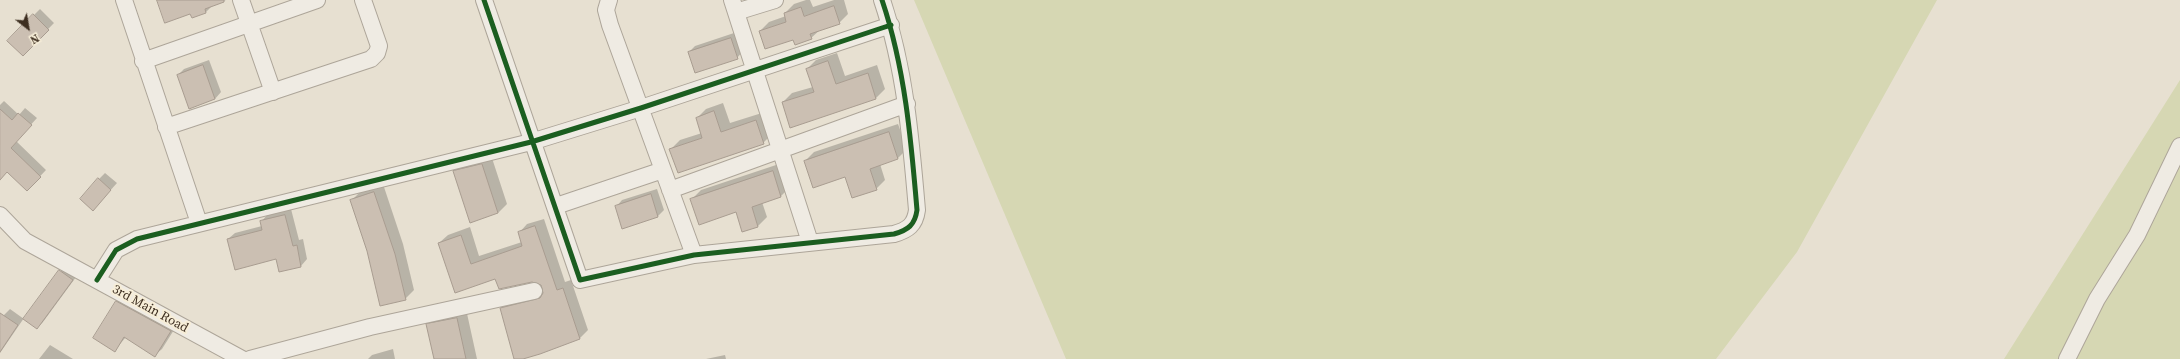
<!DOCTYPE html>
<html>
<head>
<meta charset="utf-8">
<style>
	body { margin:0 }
	#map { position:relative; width:2180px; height:359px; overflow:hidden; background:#e7e0d1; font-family:"Source Serif 4",serif }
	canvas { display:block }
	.north { position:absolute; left:8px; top:8px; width:40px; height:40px; -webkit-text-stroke:3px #f7eed8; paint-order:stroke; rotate:149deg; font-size:11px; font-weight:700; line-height:16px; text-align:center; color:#3d2e20 }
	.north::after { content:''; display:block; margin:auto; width:14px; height:18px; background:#3d2e20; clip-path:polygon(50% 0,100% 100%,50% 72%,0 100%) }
</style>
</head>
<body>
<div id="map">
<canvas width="2180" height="359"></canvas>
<div class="north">N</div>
</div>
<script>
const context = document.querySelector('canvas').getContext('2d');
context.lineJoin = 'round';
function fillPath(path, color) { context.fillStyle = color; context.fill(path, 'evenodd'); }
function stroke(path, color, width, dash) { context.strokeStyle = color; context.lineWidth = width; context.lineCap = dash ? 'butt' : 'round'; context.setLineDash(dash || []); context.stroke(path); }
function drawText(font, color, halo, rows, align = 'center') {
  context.font = font + ' "Source Serif 4",serif'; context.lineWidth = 4; context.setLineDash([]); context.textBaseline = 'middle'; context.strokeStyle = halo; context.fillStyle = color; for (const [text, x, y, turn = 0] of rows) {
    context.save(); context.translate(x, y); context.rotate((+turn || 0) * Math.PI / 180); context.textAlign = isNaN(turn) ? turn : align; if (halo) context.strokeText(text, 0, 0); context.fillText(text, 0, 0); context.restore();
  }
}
fillPath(new Path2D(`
	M914,0h1023l-140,252 -81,107h-650z
	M2180,80v279h-176z`), '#d6d7b3');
fillPath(new Path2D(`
	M158,0h68l-13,5 -7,7 -14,5 -1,-4z
	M806,0h4l3,7 21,-7h10l4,14 -9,9 -18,6 -10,9h-17l-34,-7 9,-9 17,-6 -1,-3 9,-9z
	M40,9l14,14 -31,32 -15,-14z
	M737,32l6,19 -6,7 -48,-6 6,-6z
	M837,53l8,23 32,-11 8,24 -9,9 -85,28 -8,-24 9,-9 21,-6 -6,-18 9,-9z
	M209,60l12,32 -6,7 -37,-24 6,-6z
	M4,101l15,14 6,-7 12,10 -21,23 30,29 -19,20 -20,-19 -7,8v-74z
	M723,103l7,20 35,-11 7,22 -9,9 -92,6 9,-9 22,-7 -5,-15 9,-9z
	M898,124l9,25 -9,9 -18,6 5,16 -9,9 -71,-28 9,-9z
	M491,155l16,49 -9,9 -44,-42 9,-9z
	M782,163l8,24 -9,9 -19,6 5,15 -9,9 -22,-15 -44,-12 9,-9z
	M105,173l12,10 -18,20v-24z
	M383,184l20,60 11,46 -9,9 -37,-48 -17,-50 9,-9z
	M657,189l7,21 -6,6 -35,12 -7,-21 6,-7z
	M291,209l8,31 4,-1 4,20 -6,7 -21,5 -3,-13 -49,-19 7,-6 27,-7 -1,-4 6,-7z
	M544,219l21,63 6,-2 17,50 -9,9 -64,20 -14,-50 8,-9 35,-8 -2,-8 -10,-3 -36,-3 -41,13 -16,-48 9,-8 22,-8 9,29 43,-14 -3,-9 8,-9z
	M66,265l13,8 -36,49 -6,6 -13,-10 -24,35v-31l4,-7 6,-6 14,10z
	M123,295l54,30 -15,24 -7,6 -29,-18 -11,13 1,-48z
	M466,309l11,50h-42l-8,-34 9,-9z
	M50,345l23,14h-34z
	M393,349l2,10h-27l4,-4z
	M725,355l1,4h-20z`), '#0003');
const building = new Path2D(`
	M157,0h67v2l-19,7 1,4 -14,5 -2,-4 -25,9z
	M834,6l6,18 -30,10 2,5 -17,6 -2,-5 -28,9 -6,-18 27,-9 -2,-9 17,-6 3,9z
	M33,14l16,16 -26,26 -16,-15z
	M731,38l7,21 -43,14 -7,-21z
	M828,61l8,23 32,-11 8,26 -86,29 -8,-26 32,-10 -8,-23z
	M203,65l12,34 -26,10 -12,-34z
	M0,109l12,11 6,-7 14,12 -21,23 30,29 -14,14 -20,-19 -7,8z
	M714,111l7,21 35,-12 8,24 -86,29 -9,-24 33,-11 -6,-20z
	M889,132l9,27 -28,10 7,21 -25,8 -7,-21 -32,11 -9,-27z
	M482,164l16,49 -28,10 -17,-52z
	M773,171l8,26 -29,10 6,20 -16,5 -6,-20 -37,13 -9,-26z
	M98,178l13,12 -18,21 -13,-12z
	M374,192l21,62 11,46 -26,6 -13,-55 -17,-51z
	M651,194l7,23 -36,12 -7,-23z
	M285,215l8,31 4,-1 4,22 -22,5 -3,-13 -41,11 -8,-31 35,-9 -2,-9z
	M535,226l22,64 6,-2 17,51 -40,15 -17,5h-9l-14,-51 40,-10 3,-5 -2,-8 -9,-3 -33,7 -4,-10 -40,14 -17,-50 23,-8 10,29 51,-18 -4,-14z
	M59,270l14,10 -36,49 -14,-10z
	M116,301l55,30 -16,26 -31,-20 -9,15 -22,-14z
	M0,313l18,12 -18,27z
	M457,318l9,41h-32l-8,-35z`);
fillPath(building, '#cbbfb2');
stroke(building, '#a89c90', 1);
const minor = new Path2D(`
	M124,0l75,223
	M241,0l32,92
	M484,0l96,280 114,-25 200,-21c14,-4 21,-9 23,-24 -6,-71 -12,-142 -35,-210
	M609,0l-3,10 4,15 84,230
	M732,0l78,242
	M736,12l39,-12
	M143,61l174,-61
	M166,127l205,-68 6,-6 2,-7 -16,-46
	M670,190l237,-86
	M556,206l107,-36
	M0,215l25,26 217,118
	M97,280l19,-30 21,-11 394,-97 110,-34 250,-83
	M250,359l120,-32 164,-36
	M2067,359l30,-60 40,-64 43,-89`);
stroke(minor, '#ada599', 18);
stroke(minor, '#efebe3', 16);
stroke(new Path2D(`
	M484,0l96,280 114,-25 200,-21c14,-4 21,-9 23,-24 -6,-71 -12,-142 -35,-210
	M97,280l19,-30 21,-11 394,-97 110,-34 250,-83`), '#1b5e20', 5);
drawText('13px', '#3d2e20', '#f7eed8', [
	["3rd Main Road",150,309,29]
]);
</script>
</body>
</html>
